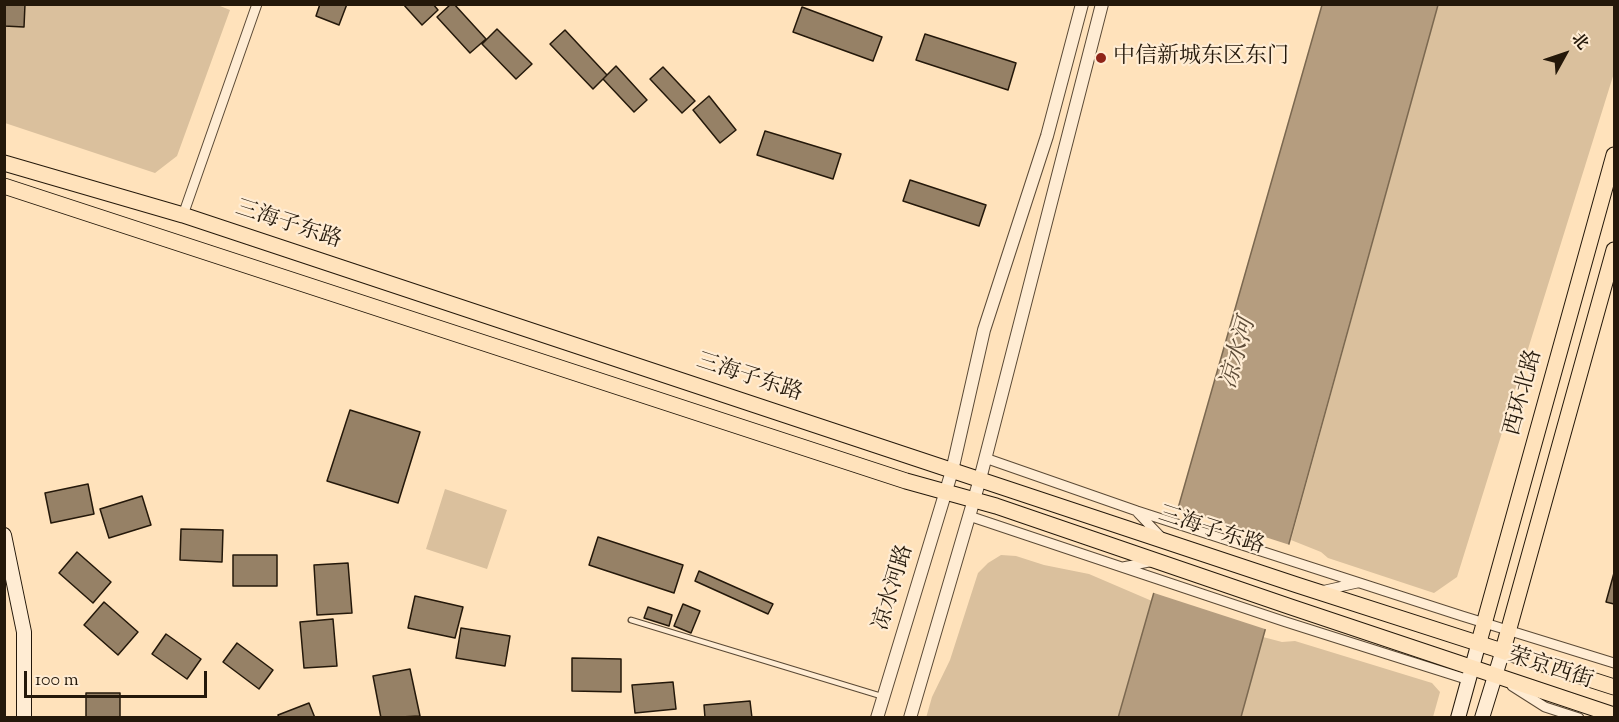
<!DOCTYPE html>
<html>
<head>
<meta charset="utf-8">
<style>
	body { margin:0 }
	#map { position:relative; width:1619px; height:722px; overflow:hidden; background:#ffe2bb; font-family:"Sorts Mill Goudy","Noto Serif SC",serif }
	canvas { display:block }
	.frame { position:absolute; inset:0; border:6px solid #24180a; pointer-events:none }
	.north { position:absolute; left:1535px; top:24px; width:60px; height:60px; -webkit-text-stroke:4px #ffecd3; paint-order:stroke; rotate:50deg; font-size:16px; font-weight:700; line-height:24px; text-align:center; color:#24180a }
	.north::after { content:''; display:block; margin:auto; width:21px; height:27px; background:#24180a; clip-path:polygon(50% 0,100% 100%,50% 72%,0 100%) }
	.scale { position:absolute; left:24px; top:671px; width:183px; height:27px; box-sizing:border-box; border:3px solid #24180a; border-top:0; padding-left:8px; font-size:18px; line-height:21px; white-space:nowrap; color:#24180a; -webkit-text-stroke:4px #ffecd3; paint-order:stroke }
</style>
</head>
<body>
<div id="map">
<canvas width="1619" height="722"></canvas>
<div class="frame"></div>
<div class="north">北</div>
<div class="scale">100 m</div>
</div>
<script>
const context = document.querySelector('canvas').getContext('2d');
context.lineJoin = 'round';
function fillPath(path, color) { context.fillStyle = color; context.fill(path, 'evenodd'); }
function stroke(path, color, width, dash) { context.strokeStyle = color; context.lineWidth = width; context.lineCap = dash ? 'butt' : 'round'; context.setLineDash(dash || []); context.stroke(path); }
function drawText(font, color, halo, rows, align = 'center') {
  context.font = font + ' "Sorts Mill Goudy","Noto Serif SC",serif'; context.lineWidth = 4.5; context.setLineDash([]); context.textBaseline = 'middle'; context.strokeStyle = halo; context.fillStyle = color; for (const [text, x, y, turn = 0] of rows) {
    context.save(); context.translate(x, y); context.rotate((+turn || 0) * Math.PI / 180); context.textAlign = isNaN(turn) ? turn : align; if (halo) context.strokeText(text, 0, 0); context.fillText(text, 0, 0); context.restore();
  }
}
fillPath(new Path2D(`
	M215,4l15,6 -53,146 -22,17 -150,-50v-118z
	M1438,5h176v68l-157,504 -23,16 -106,-35 -7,-6 -30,-12z
	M445,489l62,21 -20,59 -61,-20z
	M1001,555l15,1 28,9 45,9 63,27 -34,116 -192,1 6,-21 18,-37 28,-87 10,-10z
	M1263,637l19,5 13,-1 137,42 8,9 -7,25 -192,1z`), '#dac09d');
const water = new Path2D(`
	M1322,5h116l-197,712 -123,1z`);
fillPath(water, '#b59d7f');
stroke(water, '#7b6850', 1.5);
fillPath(new Path2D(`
	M1175,508l118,38 -25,84 -117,-38z`), '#ffe2bb');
const building = new Path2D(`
	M4,4h21l-1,23 -20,-1z
	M320,4h27l-8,21 -23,-9z
	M403,4h30l5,6 -16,15z
	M451,4h3l32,35 -16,14 -33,-36z
	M802,7l80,30 -9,24 -80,-29z
	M497,29l35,35 -16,15 -34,-35z
	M565,30l42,45 -14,14 -43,-45z
	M925,34l91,29 -8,27 -92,-30z
	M616,66l31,34 -13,12 -31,-33z
	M663,67l32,34 -13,12 -32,-34z
	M709,96l27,34 -16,13 -27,-33z
	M765,131l76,23 -8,25 -76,-24z
	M910,180l76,25 -7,21 -76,-25z
	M350,410l70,22 -22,71 -71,-22z
	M88,484l6,30 -43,9 -6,-30z
	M142,496l9,29 -42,13 -9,-29z
	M181,529l42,1 -1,32 -42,-2z
	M598,537l85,28 -9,28 -85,-28z
	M77,552l34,30 -18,21 -34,-30z
	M233,555h44v31h-44z
	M348,563l4,50 -35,2 -3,-50z
	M699,571l74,33 -5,10 -73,-33z
	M1614,573v31l-8,-2z
	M415,596l48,11 -8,31 -47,-10z
	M104,602l34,30 -20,23 -34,-30z
	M683,604l17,7 -9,22 -17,-7z
	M648,607l24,8 -3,11 -25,-8z
	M333,619l4,47 -33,2 -4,-46z
	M461,628l49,8 -5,30 -49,-8z
	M166,634l35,25 -14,20 -35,-25z
	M237,643l36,27 -14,19 -36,-27z
	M572,658l49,1v33l-49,-1z
	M410,669l10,47 -39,2 -8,-42z
	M673,682l3,27 -41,4 -3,-28z
	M86,693h34v25h-34z
	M750,701l2,17h-47l-1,-13z
	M309,703l6,15h-36l-1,-3z`);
fillPath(building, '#968166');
stroke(building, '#24180a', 1.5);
const service = new Path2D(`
	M631,620l250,76`);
const minor = new Path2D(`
	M183,215l74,-211
	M985,458l152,53 325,105 152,47
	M1138,513l24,25
	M969,516l317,106 183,58
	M1123,567l31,-6
	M1321,591l36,-8
	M1512,686l33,21 34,11`);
const tertiary = new Path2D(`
	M877,718l75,-247 32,-141 63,-194 35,-132
	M910,718l70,-239 122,-475`);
const secondary = new Path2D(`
	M4,535l20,97v86
	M1458,718l21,-76
	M1482,718l21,-68`);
const primary = new Path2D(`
	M4,163l179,52 1114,370 317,102
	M4,186l902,295 90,25 295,101 323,108
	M1479,642l135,-487
	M1503,650l111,-400`);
stroke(service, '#5b4a36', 7);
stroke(minor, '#5b4a36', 11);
stroke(tertiary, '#5b4a36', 14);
stroke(secondary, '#24180a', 16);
stroke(primary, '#24180a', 17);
stroke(service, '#ffecd3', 4.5);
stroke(minor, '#ffecd3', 9);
stroke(tertiary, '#ffecd3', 12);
stroke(secondary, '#ffecd3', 14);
stroke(primary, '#ffe2bb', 15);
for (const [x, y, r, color] of [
	[1101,58,6,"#8f2418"]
]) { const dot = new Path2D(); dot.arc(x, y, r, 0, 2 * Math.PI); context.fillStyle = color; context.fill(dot); stroke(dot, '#ffecd3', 2); }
drawText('22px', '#24180a', '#ffecd3', [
	["中信新城东区东门",1113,58]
], 'left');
drawText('22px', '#24180a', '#ffecd3', [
	["三海子东路",288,226,18],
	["三海子东路",749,379,18],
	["西环北路",1525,393,-75],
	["三海子东路",1211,532,18],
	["凉水河路",895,588,-73],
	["荣京西街",1550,670,18]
]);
drawText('italic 24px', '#5e4d39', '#ffecd3', [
	["凉水河",1240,354,-74]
]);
</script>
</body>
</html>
